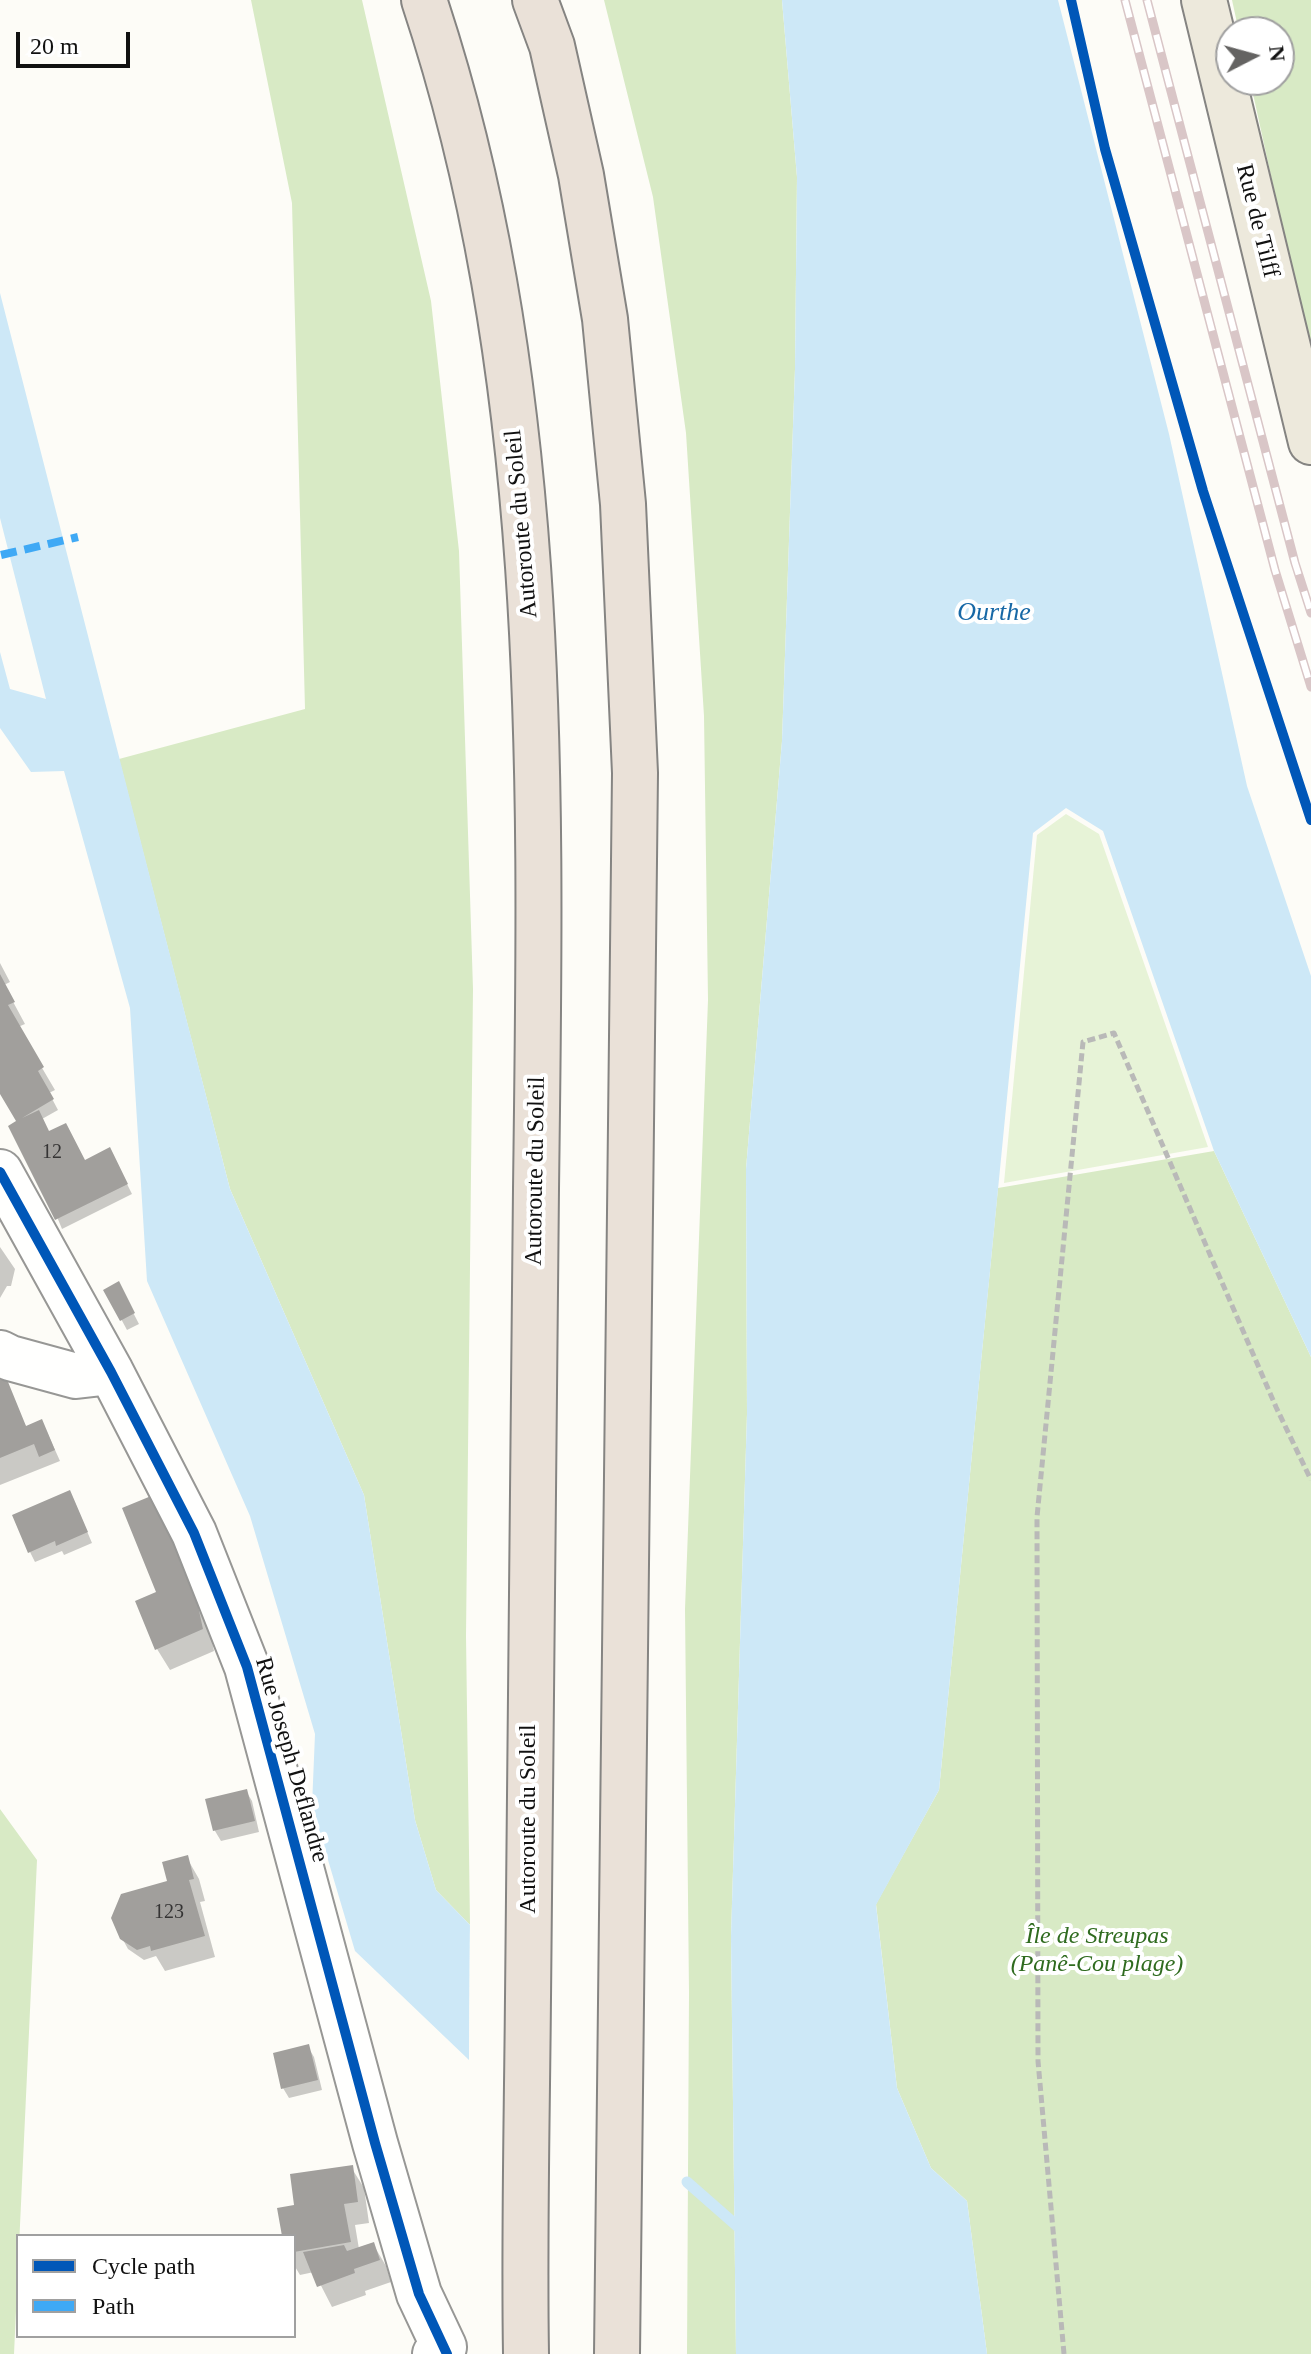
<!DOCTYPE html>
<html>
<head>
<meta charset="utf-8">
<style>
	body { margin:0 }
	#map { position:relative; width:1311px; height:2354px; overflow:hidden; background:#fdfcf7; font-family:Georgia,serif }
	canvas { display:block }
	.legend { position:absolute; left:16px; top:2234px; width:280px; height:104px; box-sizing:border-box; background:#fff; border:2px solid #a0a0a0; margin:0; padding:10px 14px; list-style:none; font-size:24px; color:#111 }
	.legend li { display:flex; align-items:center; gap:16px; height:40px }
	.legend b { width:40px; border:2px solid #a0a0a0 }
	.north { position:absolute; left:1215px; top:16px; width:80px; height:80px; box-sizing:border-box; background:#fff; border:2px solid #a0a0a0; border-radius:50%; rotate:84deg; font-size:22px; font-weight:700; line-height:32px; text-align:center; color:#111 }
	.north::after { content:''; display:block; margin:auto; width:28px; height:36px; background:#646362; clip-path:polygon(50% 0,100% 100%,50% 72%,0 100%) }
	.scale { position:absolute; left:16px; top:32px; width:114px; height:36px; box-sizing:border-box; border:4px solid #111; border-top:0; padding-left:10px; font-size:24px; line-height:28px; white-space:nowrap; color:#111; -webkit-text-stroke:6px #fff; paint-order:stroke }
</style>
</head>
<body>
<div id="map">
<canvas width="1311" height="2354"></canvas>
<ul class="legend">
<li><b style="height:10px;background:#0057b8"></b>Cycle path</li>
<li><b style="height:10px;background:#3fa9f5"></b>Path</li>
</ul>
<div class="north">N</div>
<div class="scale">20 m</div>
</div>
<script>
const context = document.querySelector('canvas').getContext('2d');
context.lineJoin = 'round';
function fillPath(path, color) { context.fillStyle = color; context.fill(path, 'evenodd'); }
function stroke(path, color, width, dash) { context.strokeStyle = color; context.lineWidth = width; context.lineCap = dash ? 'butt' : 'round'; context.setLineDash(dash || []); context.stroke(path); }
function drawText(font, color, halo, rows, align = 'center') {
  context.font = font + ' Georgia,serif'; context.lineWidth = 8; context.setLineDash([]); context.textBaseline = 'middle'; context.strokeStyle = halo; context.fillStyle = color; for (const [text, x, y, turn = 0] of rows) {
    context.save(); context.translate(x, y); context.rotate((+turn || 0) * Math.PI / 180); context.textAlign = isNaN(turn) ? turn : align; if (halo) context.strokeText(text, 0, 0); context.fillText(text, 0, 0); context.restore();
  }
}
fillPath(new Path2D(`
	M1066,814l33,20 109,313 -204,36 33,-348z`), '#e7f3d7');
fillPath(new Path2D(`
	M251,0h111l69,301 28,250 14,438 -7,647 4,289 -34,-35 -21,-70 -51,-325 -134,-306 -111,-430 186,-50 -13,-506z
	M604,0h178l15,177 -2,192 -13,372 -36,428 1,245 -16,522 5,418h-49l2,-361 -4,-384 23,-609 -4,-284 -18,-283 -33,-236z
	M1232,0h79v359l-61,-279h29v-48h-40z
	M1214,1151l97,206v997h-324l-20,-153 -36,-33 -34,-80 -21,-184 63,-114 59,-602z
	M0,1809l37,51 -23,494h-14z`), '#d8eac5');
fillPath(new Path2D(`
	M782,0h276l111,434 78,352 64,190v381l-97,-206 -111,-320 -37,-23 -33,25 -94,957 -63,115 21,183 34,80 36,33 20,153h-251l-5,-418 16,-522 -1,-245 36,-428 13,-372 2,-192z
	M0,293l230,896 134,306 51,325 21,70 34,35 -1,135 -114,-109 -43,-145 3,-72 -65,-218 -103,-235 -17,-273 -66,-237 -33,1 -31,-44v-76l10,37 36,10 -46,-181z`), '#cde8f7');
fillPath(new Path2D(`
	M470,1919l4,6 -1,135 -4,4z`), '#fdfcf7');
fillPath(new Path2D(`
	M0,963l10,19 -6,3 21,39 -7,3 37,63 -6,3 9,17 -16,9 7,15 36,28 30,-2 17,34 -70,35 -44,-107 -18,-33z
	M0,1247l15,22 -4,17h-4l-7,12z
	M106,1291h16l17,33 -12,6z
	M0,1382l27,46 20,4 13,29 -60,24z
	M155,1497l52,119 7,35 -44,19 -13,-21z
	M75,1503l17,40 -28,12 -2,-4 -27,11 -5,-10z
	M246,1791l6,10 7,31 -38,9 -6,-10 -8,-31z
	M187,1858l12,21 6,22 -5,1 15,55 -50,14 -9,-15 -12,4 -16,-11 -6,-11 47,-56z
	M308,2047l6,10 8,33 -33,8 -6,-10z
	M351,2167l13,21 5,35 -14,2 4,24 14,-5 13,22 5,16 -26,9 1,4 -34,12 -18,-35 -14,3 -6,-10v-29h-10l12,-30z`), '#0003');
stroke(new Path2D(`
	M687,2182l57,50`), '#cde8f7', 11);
fillPath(new Path2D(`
	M0,974l15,28 -7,3 36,62 -6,4 16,28 -32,19 17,-8 10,21 17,-8 19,37 25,-13 18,37 -73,36 -47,-94 8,-5 -16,-27z
	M119,1281l16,32 -15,8 -17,-31z
	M6,1377l20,49 16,-7 13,31 -16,7 -5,-13 -34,14v-78z
	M70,1490l18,42 -32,14 -1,-5 -27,12 -16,-38z
	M156,1494l39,98 8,37 -48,21 -20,-49 21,-9 -34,-84z
	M247,1789l8,32 -42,10 -8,-32z
	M188,1855l6,24 -5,1 16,56 -54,15 -1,-5 -13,4 -17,-11 -9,-21 10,-24 46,-13 -5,-19z
	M309,2044l9,36 -37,9 -8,-36z
	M353,2165l5,37 -14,2 7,38 -57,10v-16h-12l-5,-28 17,-3 -4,-31z
	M374,2242l6,18 -26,9 1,4 -38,14 -14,-35 41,-7 3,6z`), '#a19f9c');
const minor = new Path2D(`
	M0,1172l111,200 83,161 53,134 128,476 44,151 25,53 -9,7
	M0,1353l10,5 66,18 35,-4`);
const major = new Path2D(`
	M1204,0l107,442`);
const highway = new Path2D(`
	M424,0c127,382 117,792 112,1189 -4,270 -7,539 -8,808 -1,119 -4,238 -2,357
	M535,0l17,46 29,129 24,144 18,185 12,269 -18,1581`);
stroke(minor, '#979795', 48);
stroke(major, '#858482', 48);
stroke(highway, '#858482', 48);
stroke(new Path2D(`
	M1064,2354l-26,-293 -1,-544 46,-475 31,-9 162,374 35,73`), '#b9b9b8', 5, [8, 4]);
stroke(minor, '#fffffe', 44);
stroke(major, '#ede9dc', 44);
stroke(highway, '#eae1d8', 44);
const rail = new Path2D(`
	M1125,0l150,570 36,117
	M1147,0l148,563 16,50`);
stroke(rail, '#d9c6c7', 9);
stroke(rail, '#fff', 6, [18]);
stroke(new Path2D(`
	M1,555l77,-18`), '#3fa9f5', 8, [16, 8]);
stroke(new Path2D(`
	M1071,0l34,149 98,342 108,329
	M0,1172l111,200 83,161 53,134 128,476 44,151 28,60`), '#0057b8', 10);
drawText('20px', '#353434', null, [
	["12",52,1153],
	["123",169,1913]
]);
drawText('24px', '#111', '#fff', [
	["Rue de Tilff",1257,221,76],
	["Autoroute du Soleil",522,524,-95],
	["Autoroute du Soleil",536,1171,-89],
	["Rue Joseph Deflandre",291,1760,74],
	["Autoroute du Soleil",529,1819,-90]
]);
drawText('italic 24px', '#2f6b1f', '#fff', [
	["Île de Streupas",1097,1937],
	["(Panê-Cou plage)",1097,1965]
]);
drawText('italic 26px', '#1768a6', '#fff', [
	["Ourthe",994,613]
]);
</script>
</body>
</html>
